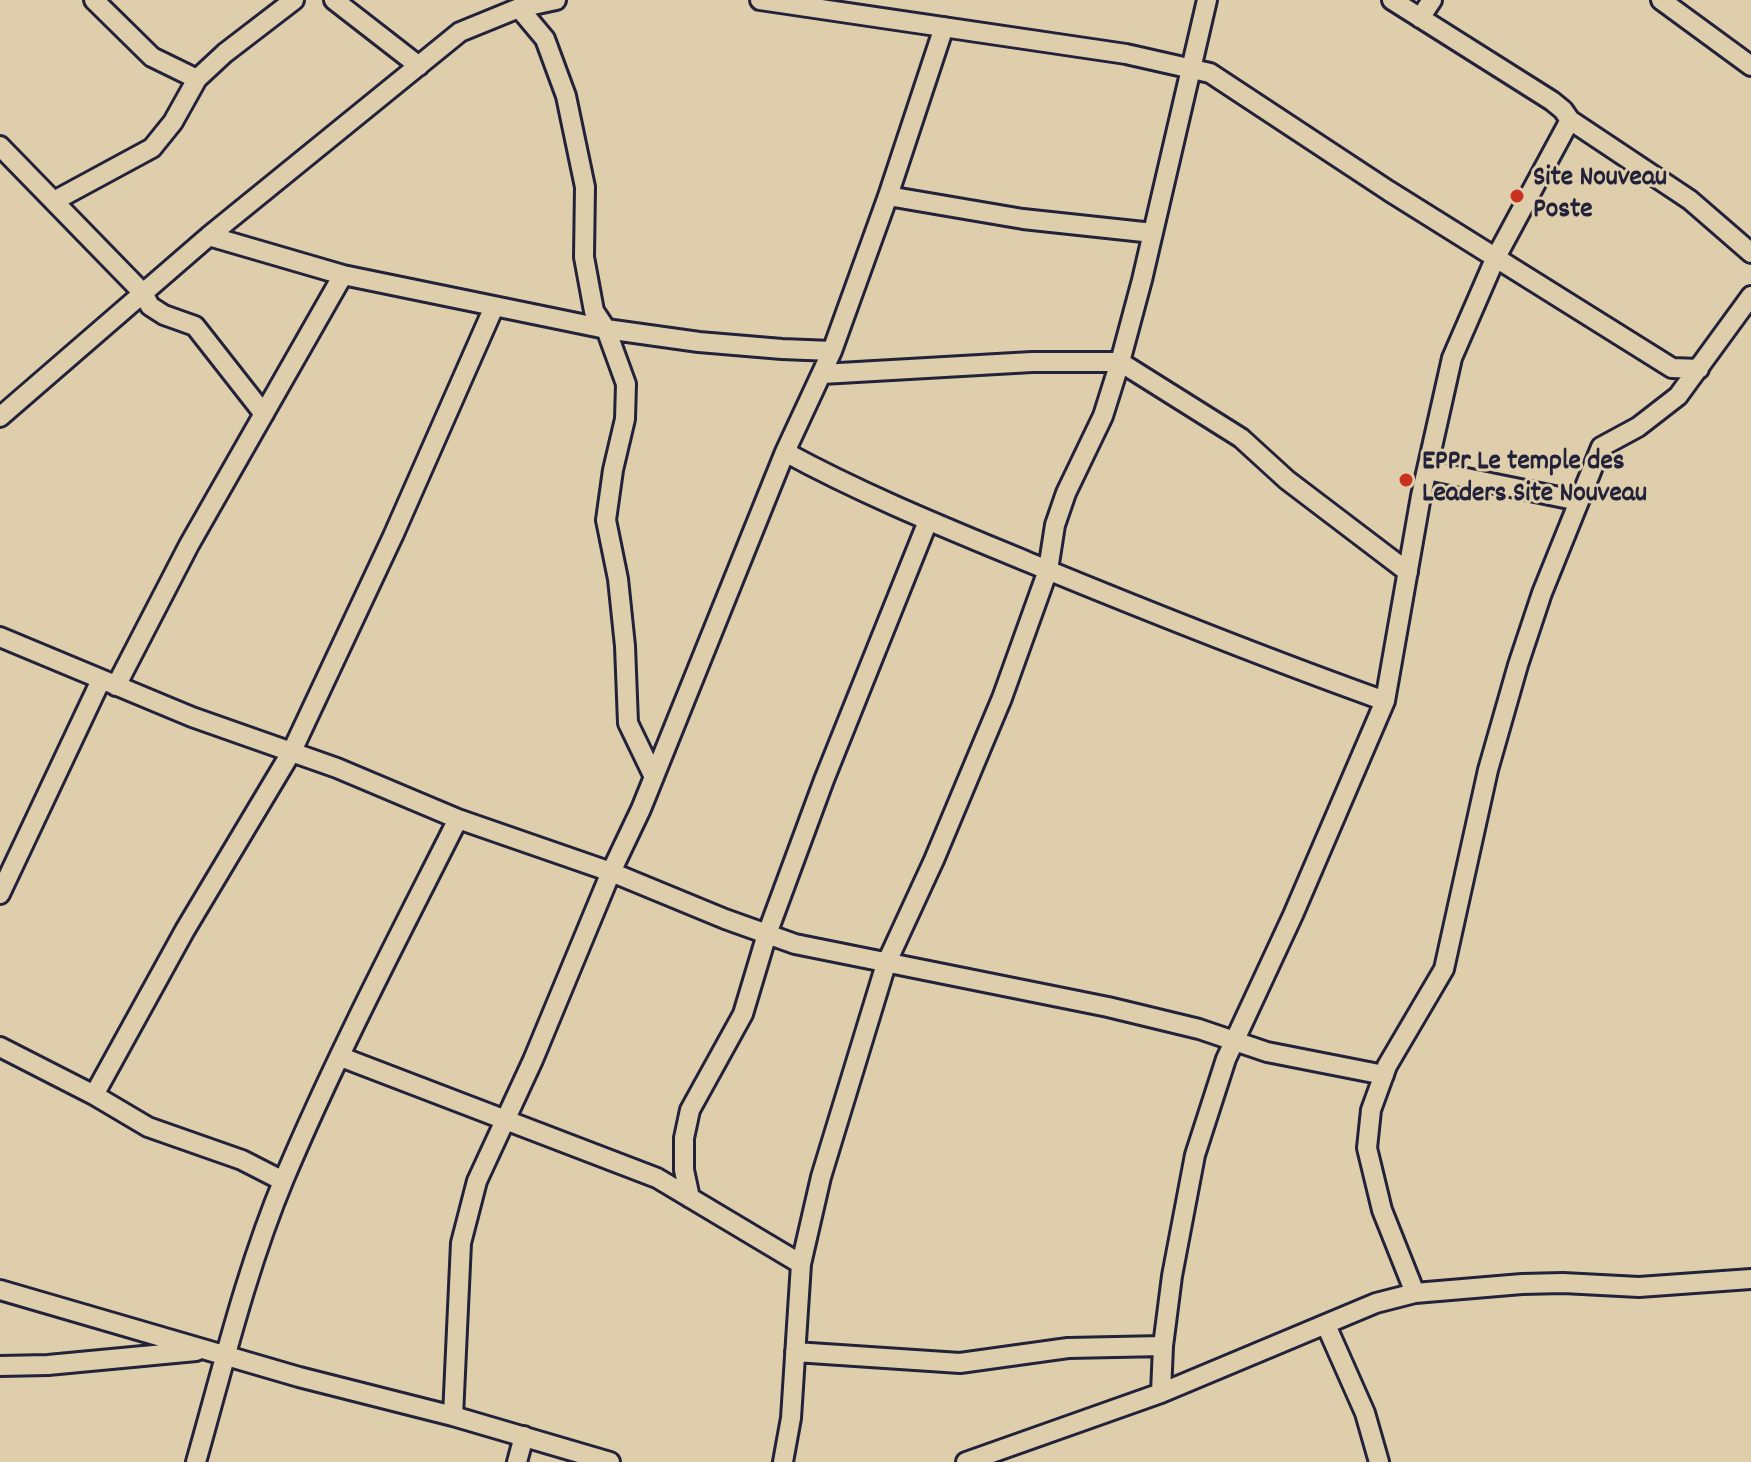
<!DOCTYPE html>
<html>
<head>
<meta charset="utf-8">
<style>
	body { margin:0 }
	canvas { display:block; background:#dfceab }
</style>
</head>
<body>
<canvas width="1751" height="1462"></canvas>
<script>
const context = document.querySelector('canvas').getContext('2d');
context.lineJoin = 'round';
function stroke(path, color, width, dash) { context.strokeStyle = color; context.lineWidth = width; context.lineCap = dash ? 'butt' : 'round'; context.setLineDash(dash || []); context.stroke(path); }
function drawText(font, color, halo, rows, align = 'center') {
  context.font = font + ' Dekko,sans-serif'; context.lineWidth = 6; context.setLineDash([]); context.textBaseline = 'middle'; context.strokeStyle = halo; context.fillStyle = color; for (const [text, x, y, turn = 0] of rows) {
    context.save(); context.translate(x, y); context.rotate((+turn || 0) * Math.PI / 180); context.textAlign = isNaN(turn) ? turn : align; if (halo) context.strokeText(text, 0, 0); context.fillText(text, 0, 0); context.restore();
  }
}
const minor = new Path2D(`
	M94,0l58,57 45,22
	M334,0l85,66
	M760,0l366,54 84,19 179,118 283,177 27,1
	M1661,0l90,66
	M519,8l26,31 21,57 19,91 -1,70 10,54 12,18 20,55 -1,35 -12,51 -7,50 12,59 7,67 3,77 26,54
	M1420,18l12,-18
	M1570,120l120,80 61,53
	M0,146l143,147 7,13 14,9 31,11 69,88
	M888,196l135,23 130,14
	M54,201l98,-53 21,-26 24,-43 28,-26 69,-53
	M209,236l134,39 263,54 93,13 83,7 50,2
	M822,374l210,-12h88l121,76 46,42 121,92
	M0,417l209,-181 251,-204 59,-24 37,-8
	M785,452c79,43 161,76 243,110 119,49 237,96 357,139
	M1427,470l152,31
	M0,637l192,80 145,51 121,51 153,53 114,47 70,25 313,63 91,22 68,23 117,23
	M116,686l73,-141 154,-270
	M0,894l101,-214
	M0,1047l94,48 54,32 94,33 41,21
	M341,1057l316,121 144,86
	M94,1095l91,-165 107,-179 101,-215 101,-229
	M690,1198l-6,-28v-32l6,-28 53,-96 24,-80 57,-154 104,-259
	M0,1290l299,87 154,39 157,46
	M1415,1293l-33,-83 -15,-62 4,-38 16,-44 57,-97 44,-199 30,-105 24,-72 59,-146 37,-20 40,-31 73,-100
	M1326,1325l39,88 14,49
	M795,1352l165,11 108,-15 95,-2
	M0,1366l48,-1 148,-14
	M1161,1393l2,-47 9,-70 23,-121 31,-96 67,-144 92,-214 36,-205 31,-138 43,-99 75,-139 -7,-10 -11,-9 -160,-101
	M453,1416l8,-173 16,-62 56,-121 78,-188 30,-63 144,-357 47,-101 56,-155 56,-169
	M196,1462c27,-95 50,-192 88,-283 52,-123 114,-241 174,-360
	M517,1462l7,-26
	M783,1462l8,-44 10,-154 20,-87 65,-213 48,-104 68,-162 46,-128 7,-45 11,-32 37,-77 17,-54 22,-82 65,-280
	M966,1462l195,-69 215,-90 39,-10 107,-9 41,-1 76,4 112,-8`);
stroke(minor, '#22223b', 24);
stroke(minor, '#dfceab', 18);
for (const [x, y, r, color] of [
	[1517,196,8,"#c8321e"],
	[1406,480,8,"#c8321e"]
]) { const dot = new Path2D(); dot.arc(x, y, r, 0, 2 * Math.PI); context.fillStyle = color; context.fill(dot); stroke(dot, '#dfceab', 3); }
drawText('bold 28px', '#22223b', '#dfceab', [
	["Site Nouveau",1533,180],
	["Poste",1533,212],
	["EPPr Le temple des",1422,464],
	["Leaders Site Nouveau",1422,496]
], 'left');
</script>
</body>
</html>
